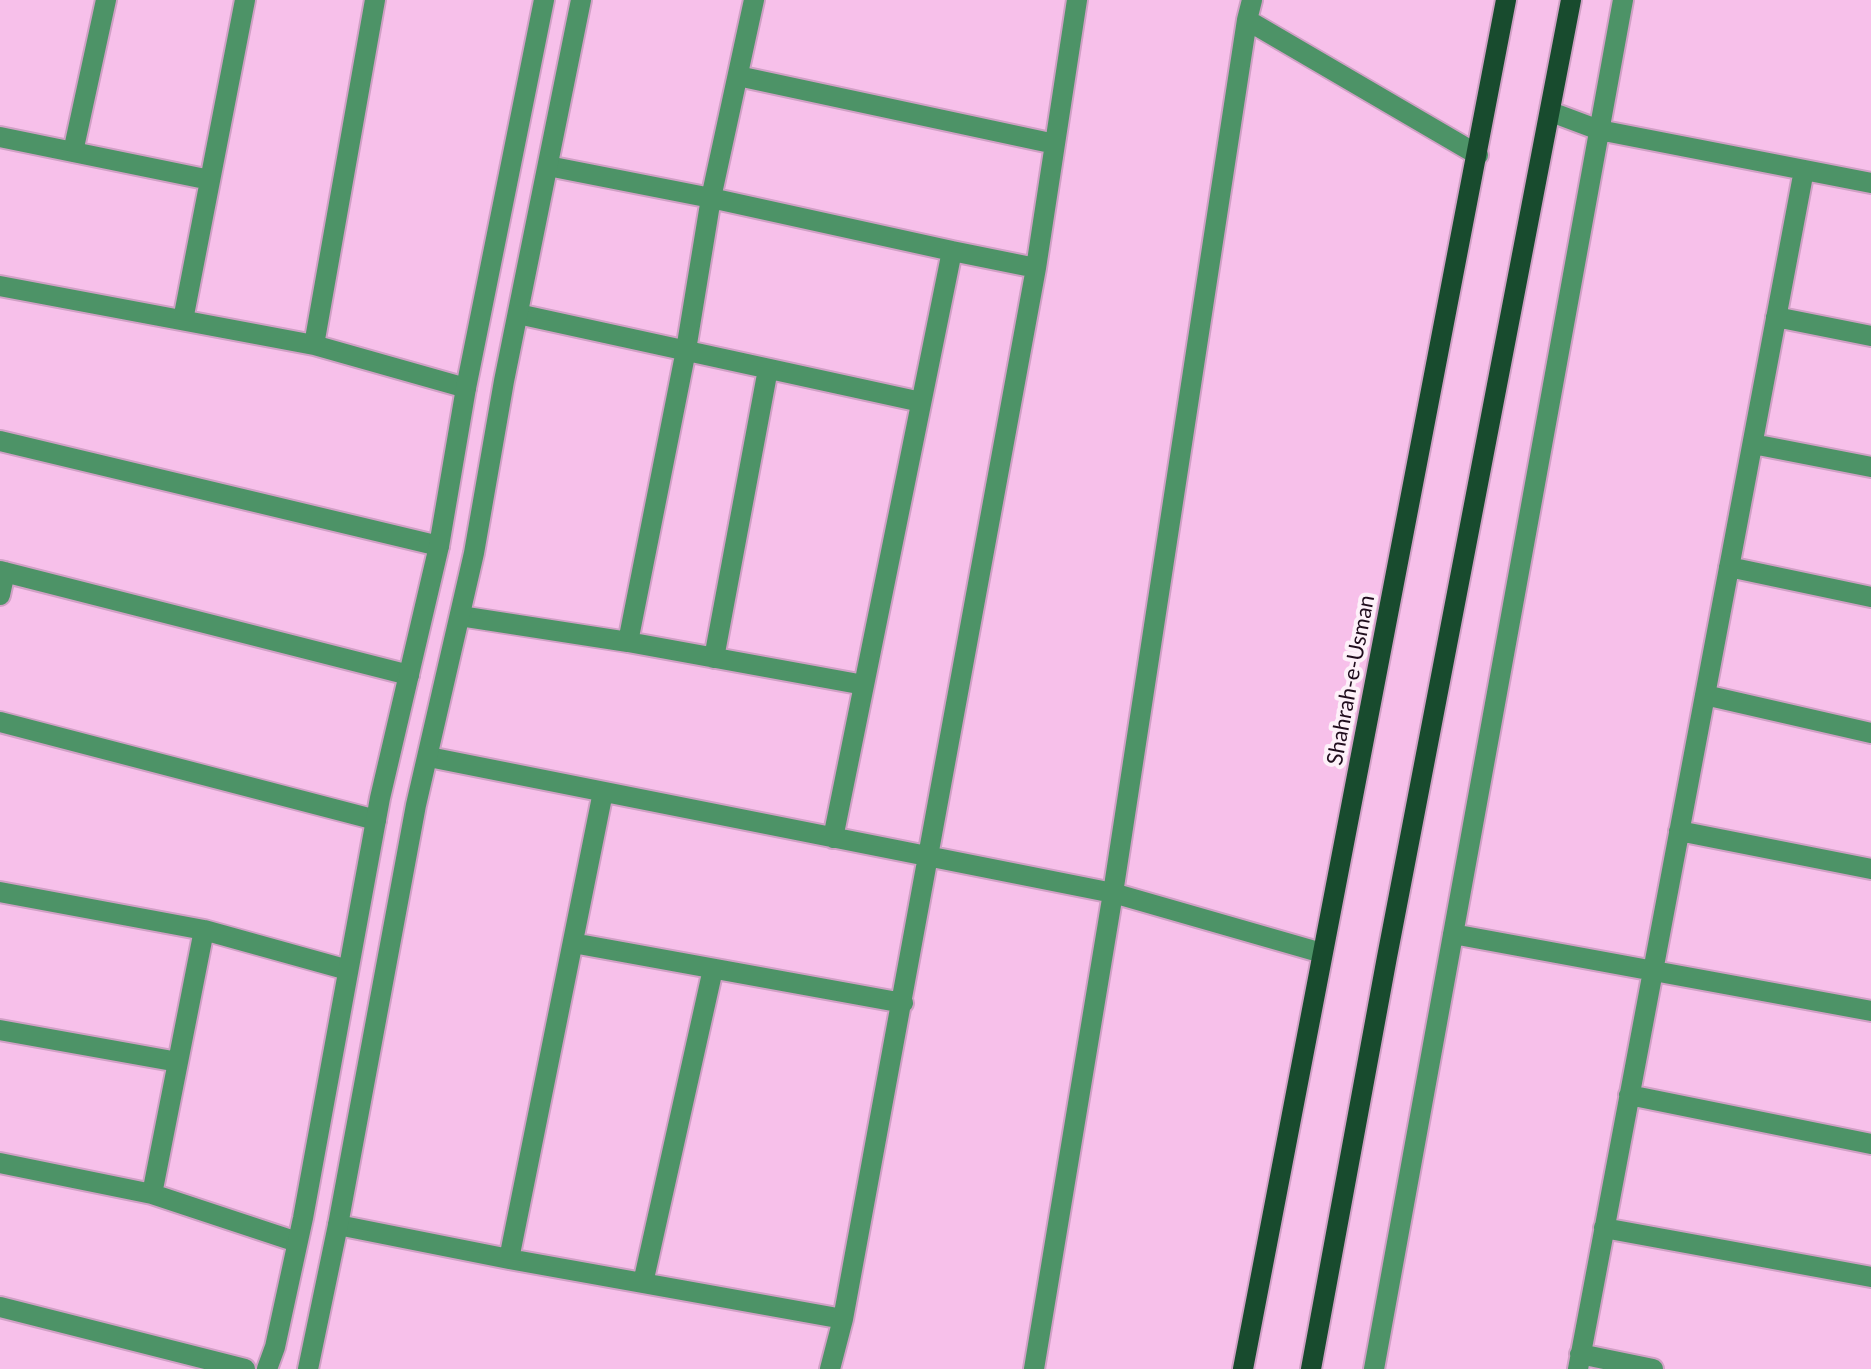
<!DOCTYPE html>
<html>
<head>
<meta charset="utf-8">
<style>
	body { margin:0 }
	canvas { display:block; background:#f7c0ea }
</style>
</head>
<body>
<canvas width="1871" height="1369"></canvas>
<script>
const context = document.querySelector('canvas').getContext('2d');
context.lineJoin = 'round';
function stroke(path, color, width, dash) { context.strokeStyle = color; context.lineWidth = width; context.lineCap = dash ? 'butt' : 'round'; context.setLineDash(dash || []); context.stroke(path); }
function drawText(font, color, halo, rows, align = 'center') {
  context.font = font + ' Lato,sans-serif'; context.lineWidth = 8; context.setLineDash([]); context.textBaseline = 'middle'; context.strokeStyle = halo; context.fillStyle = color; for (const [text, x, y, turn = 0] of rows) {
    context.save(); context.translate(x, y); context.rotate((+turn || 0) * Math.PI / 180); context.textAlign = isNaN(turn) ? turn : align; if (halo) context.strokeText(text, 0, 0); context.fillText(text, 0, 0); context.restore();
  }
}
const minor = new Path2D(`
	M1252,0l-5,20 231,135
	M738,76l317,68
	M1551,112l48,18 272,53
	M0,137l210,43
	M73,152l33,-152
	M548,166l163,32 241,53
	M0,286l314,59 152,43
	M518,314l403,88
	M1776,317l95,19
	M183,320l62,-320
	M314,345l61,-345
	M0,441l439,105
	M1753,444l118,23
	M1729,567l142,30
	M0,571l409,104
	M0,595l5,-23
	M460,616l168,26 236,43
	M628,642l58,-292 25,-152 43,-198
	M714,658l54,-289
	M1705,695l166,38
	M0,722l376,98
	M429,757l684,136 209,60
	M1679,831l192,38
	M833,838l119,-587 84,17 41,-268
	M0,892l204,38 -52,264
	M204,930l144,40
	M1453,934l418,77
	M573,943l330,60
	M0,1030l178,32
	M1629,1095l242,49
	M0,1163l152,31 145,48
	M338,1225l171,34 334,60 193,-1051
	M1604,1228l267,49
	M509,1259l94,-467
	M643,1283l70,-314
	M0,1307l245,62
	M1580,1354l73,15
	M830,1369l13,-50
	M1034,1369l79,-476 134,-873
	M1374,1369l249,-1369
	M1578,1369l226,-1199`);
const tertiary = new Path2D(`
	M267,1369l8,-22 28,-129 77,-420 59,-252 27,-158 78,-388
	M308,1369l30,-144 78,-420 58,-252 30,-172 77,-381`);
const primary = new Path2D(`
	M1243,1369l263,-1369
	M1311,1369l76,-412 184,-957`);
stroke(minor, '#d0a0c5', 24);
stroke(tertiary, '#d0a0c5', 24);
stroke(primary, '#d0a0c5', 24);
stroke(minor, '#4d9367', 20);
stroke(tertiary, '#4d9367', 20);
stroke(primary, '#184b2e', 20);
drawText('22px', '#200d1d', '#fdf1f9', [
	["Shahrah-e-Usman",1351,680,-79]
]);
</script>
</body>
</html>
